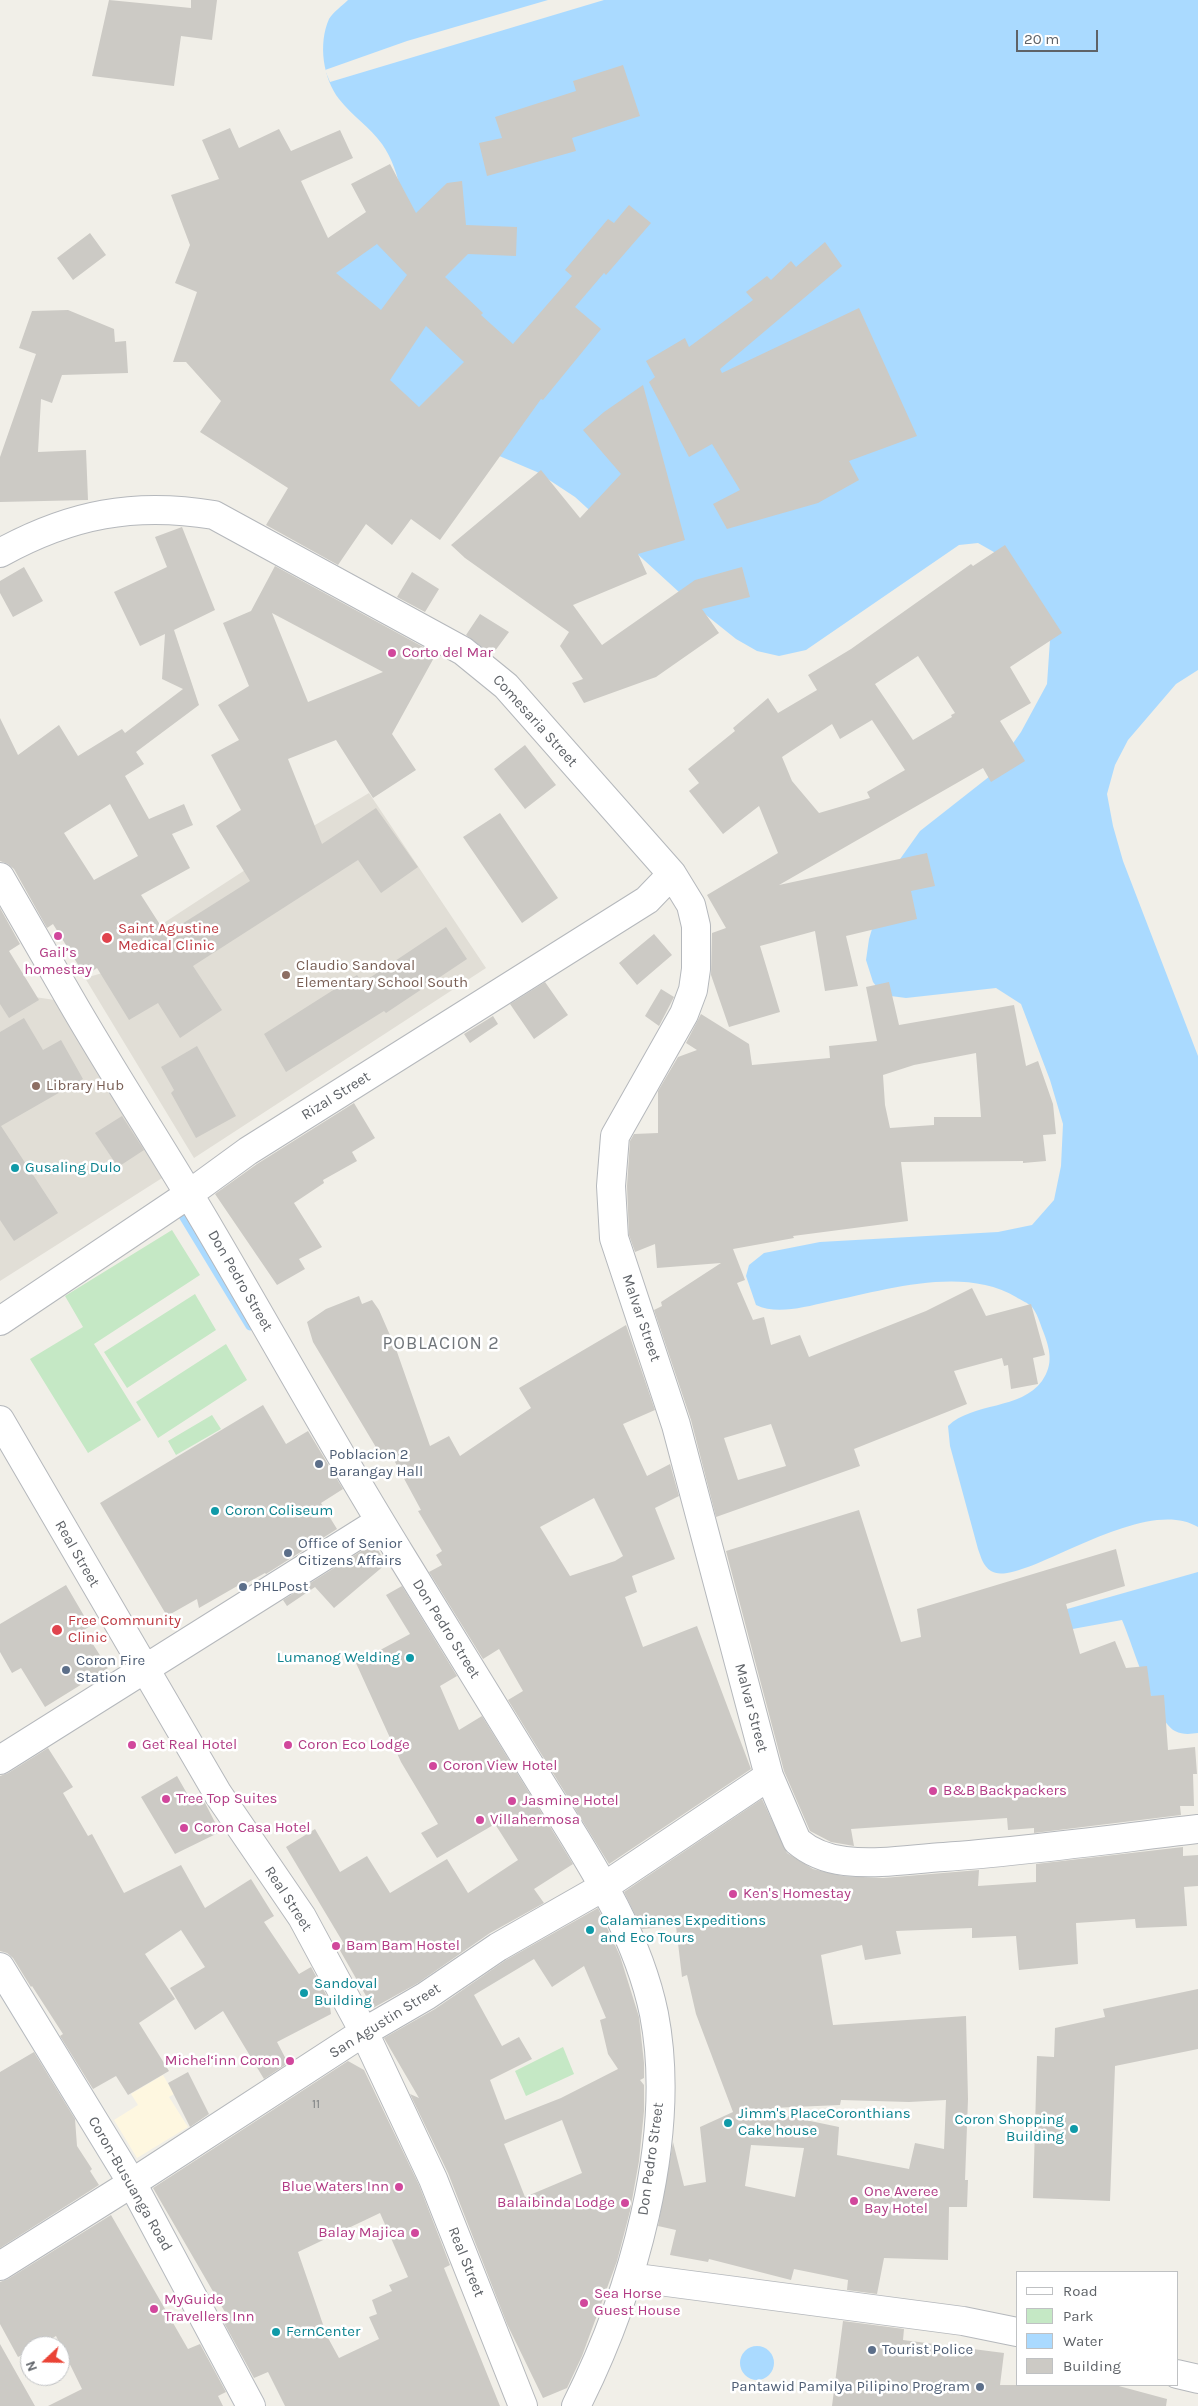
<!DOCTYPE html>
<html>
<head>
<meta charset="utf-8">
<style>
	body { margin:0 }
	#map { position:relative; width:1198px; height:2406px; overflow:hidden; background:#f1efe8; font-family:Karla,sans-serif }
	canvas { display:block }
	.legend { position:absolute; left:1016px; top:2271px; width:162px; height:115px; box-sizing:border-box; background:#fff; border:1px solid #bfc1c3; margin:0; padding:6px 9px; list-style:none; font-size:15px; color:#5f6368 }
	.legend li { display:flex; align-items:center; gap:10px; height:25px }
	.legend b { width:25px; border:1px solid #bfc1c3 }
	.north { position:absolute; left:20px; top:2336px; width:50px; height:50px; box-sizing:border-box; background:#fff; border:1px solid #bfc1c3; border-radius:50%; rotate:249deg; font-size:14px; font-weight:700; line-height:20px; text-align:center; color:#5f6368 }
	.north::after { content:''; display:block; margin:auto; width:18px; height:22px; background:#ea4335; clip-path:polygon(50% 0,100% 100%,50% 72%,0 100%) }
	.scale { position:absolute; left:1016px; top:30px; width:82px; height:22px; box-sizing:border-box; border:2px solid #5f6368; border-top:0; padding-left:6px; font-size:15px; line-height:18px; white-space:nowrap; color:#5f6368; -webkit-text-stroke:4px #fff; paint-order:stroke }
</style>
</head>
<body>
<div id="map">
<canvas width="1198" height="2406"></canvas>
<ul class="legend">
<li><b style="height:6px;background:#fff"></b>Road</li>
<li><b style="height:14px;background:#c5e8c5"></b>Park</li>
<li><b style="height:14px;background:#aadaff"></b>Water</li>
<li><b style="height:14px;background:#cccac5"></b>Building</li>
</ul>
<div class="north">N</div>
<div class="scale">20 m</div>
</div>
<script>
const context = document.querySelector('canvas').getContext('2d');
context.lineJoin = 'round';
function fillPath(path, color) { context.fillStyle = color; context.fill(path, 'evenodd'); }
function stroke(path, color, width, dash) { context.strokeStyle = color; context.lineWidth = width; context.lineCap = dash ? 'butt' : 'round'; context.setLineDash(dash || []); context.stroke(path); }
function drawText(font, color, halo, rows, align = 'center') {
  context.font = font + ' Karla,sans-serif'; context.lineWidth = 5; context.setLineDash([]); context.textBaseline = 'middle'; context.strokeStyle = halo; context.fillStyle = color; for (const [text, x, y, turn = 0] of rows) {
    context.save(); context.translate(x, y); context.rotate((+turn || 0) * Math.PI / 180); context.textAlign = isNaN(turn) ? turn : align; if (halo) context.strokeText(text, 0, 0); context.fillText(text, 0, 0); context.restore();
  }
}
fillPath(new Path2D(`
	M163,2075l11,19 -5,3 19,30 -51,31 -23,-38 24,-15 -7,-11z`), '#fef7e0');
fillPath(new Path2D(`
	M369,793l117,175 -292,190 -109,-180 21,-6 30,-31 169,-110z
	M0,992l69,10 101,171 -170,108z`), '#e1ded6');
fillPath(new Path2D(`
	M172,1230l28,45 -106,69 47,76 -53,33 -58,-94 53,-32 -18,-31z
	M195,1294l21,36 -89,58 -23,-36z
	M226,1344l21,36 -89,58 -22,-36z
	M212,1415l9,14 -45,26 -8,-14z
	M563,2047l11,27 -48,22 -11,-25z`), '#c5e8c5');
fillPath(new Path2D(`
	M348,0h850v670l-22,14 -48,56 -13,25 -8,29 6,32 10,35 75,195v471c-57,-35 -179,63 -207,44 -8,-5 -10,-14 -13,-22l-28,-103 -2,-20c25,-24 73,-16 94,-45 12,-17 8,-32 1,-50 -3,-8 -6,-18 -11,-24 -4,-4 -11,-7 -16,-10 -54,-32 -133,-6 -189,5 -22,5 -51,13 -71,3l-10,-29 3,-11 15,-12 56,-11 178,-10 34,-7 22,-25 7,-34 2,-42 -13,-44 -29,-76 -25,-16 -90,10 -23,-3 -10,-13 -7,-22 3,-21 19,-63 32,-45 70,-55 31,-44 26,-48 3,-44 -42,-80 -30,-17 -19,2 -153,105 -27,6 -22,-5 -21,-12 -45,-36 -116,-106 -38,-25 -87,-37 -153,-124 104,-118c-3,-17 -9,-35 -19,-49 -12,-17 -30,-28 -43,-45 -16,-21 -21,-55 -10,-80 4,-7 13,-13 19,-19z
	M1198,1572v161c-8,1 -15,2 -23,-2 -21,-12 -42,-86 -53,-111l-88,16 -2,-17z
	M740 2363a17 17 0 1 1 34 0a17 17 0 1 1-34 0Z`), '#aadaff');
fillPath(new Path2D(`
	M548,0h56l-274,82 -3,-7 -2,-5 82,-29z`), '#f1efe8');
stroke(new Path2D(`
	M180,1211l70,115`), '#aadaff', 9);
fillPath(new Path2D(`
	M109,0l82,8v-8h26l-5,40 -31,-4 -7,50 -82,-10z
	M623,65l17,51 -68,22 4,13 -89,25 -8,-33 23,-5 -7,-21 81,-26 -3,-10z
	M230,128l9,20 40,-19 12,22 49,-21 13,28 -52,23 27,57 38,-26 -15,-28 39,-20 26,49 31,-30 15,-2 4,44 51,2 -1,29 -48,-2 -23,23 38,36 -2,2 32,29 59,-68 -7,-6 43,-51 6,4 15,-18 22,18 -45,52 -2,-2 -29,34 26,22 -58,71 -2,-1 -101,141 -29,-21 -19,26 -26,-21 -28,41 -72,-40 22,-37 -88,-56 21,-31 -35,-39h-13l24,-70 -22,-9 15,-38 -19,-50 48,-16 -17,-39zM377,244l30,31 -26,35 -45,-37zM426,326l38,36 -45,45 -29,-27z
	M90,233l16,22 -33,25 -16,-22z
	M825,242l17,24 -122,103 2,4 137,-65 58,128 -68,25 10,19 -41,23 -91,26 -14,-25 27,-14 -28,-46 -23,13 -40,-75 6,-5 -9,-16 39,-23 4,9 64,-47 -7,-8 21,-16 4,4 20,-19 5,6z
	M68,310l46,19 1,13 11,-1 2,32 -66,2 -10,28 -11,-4 -3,53 48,-2 2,50 -88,2v-45l36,-103 -17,-6 13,-37z
	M643,385l42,155 -47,14 9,20 -74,31 29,40 93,-65 47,-13 8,30 -48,12 17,24 -63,44 -72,26 -12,-20 11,-4 -23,-33 9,-14 -104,-74 -14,-13 90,-75 39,48 41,-44 -38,-44 21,-18z
	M182,527l33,83 -41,20 25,75 -63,47 8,12 -19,12 24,43 35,-15 9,21 -21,9 18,34 -49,27 25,39 84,-53 -34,-55 25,-16 -30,-55 28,-15 -21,-35 31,-19 -26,-63 28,-12 24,-45 161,88 -44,80 24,36 -43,28 -37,-58 -48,19 34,85 54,-36 42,59 -37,26 -23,-33 -165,106 29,44 -42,28 -22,-35 -29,17 -32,-52 -12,8 -32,-52 -6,4 -33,-59 -6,-5 -8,-3v-143l18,37 41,-30 19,31 44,-27 3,4 58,-44 -21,-10 3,-45 -25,12 -26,-54 53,-25 -12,-30zM272,613l111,59 -75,30zM110,804l28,52 -44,24 -30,-47z
	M1005,545l57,88 -52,34 21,36 -31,18 25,40 -34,21 -8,-14 -204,117 148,-32 8,33 -24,5 6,28 -71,17 12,50 -33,5 -10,-60 -55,15 20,66 -51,15 -18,-52 1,-42 14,-5 -19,-33 71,-42 -19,-47 -36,28 -34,-43 10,-8 -11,-14 47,-38 -2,-3 35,-30 10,15 39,-23 -9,-15 43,-26 120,-85 2,2zM918,656l37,57 -4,2 1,2 -39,23 -38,-56zM872,720l33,50 -38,22 3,6 -51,15 -27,-32 -10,-24 50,-33 8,15z
	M24,567l19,34 -30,16 -13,-24v-12z
	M412,572l27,17 -14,23 -28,-15z
	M480,614l29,18 -17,23 -26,-20z
	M525,745l31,40 -31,24 -31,-40z
	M500,813l58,85 -36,25 -59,-86z
	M0,908l20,36 -11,7 30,49 -30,18 -9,-14z
	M446,927l21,32 -81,54 -2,-2 -98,61 -22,-38 93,-59 5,8z
	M654,934l18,21 -35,30 -18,-22z
	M545,982l23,33 -34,24 -24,-35z
	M889,982l10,43 115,-20 12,61 12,-5 15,43 3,30 -13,1 3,26 -23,2v-2l-122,1 7,59 -115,15 1,2 -61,11 12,31 -8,3 16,37 11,-3 7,28 29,-10 9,22 117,-46 46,-23 14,28 45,-12 14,51 -12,3 5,26 -27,5 -3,-24 -4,1 -2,-8 -48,13 13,33 -113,45 6,17 -144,51 -25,-97 -37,-110 8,-4 -1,-4 60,-39 -64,5 -2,-24 -20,8 -6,-17 -2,-49 3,-45 4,-7 24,-1v-42l20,-34 19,-7 -11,-7 15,-29 48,30 3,21 78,-7 -1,-12 48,-5 -11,-54zM976,1053l5,64h-47v8l-44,3 -5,-23 -2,-30 31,-10zM771,1424l15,42 -48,14 -14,-42z
	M661,989l13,8 -15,29 -14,-10z
	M493,1016l5,8 -28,19 -6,-9z
	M24,1018l19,32 18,-10 22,39 -82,47 57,87 -44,28 -14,-21v-188z
	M197,1046l39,70 -40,22 -25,-45 3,-3 -13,-23z
	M354,1103l21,35 -23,14 5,9 -34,19 1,3 -30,20 28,44 -23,12 6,10 -28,16 -62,-91 42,-30z
	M122,1116l22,34 -26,17 -23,-34z
	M359,1296l3,8 10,-4 7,10 17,39 34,97 19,-10 11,20 71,-48 -12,-20 107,-63 29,85 -32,14 24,52 23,-12 9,32 -24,12 20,51 -43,17 5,16 -12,5 18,50 54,-21 54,143 -142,95 -101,-164 15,-9 -24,-42 -16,10 -54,-87 13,-7 -6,-10 6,-4 -24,-40 3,-1 -33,-61 -8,5 -67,-112 -6,-20 19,-13zM594,1498l29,58 -8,5 -45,15 -30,-49z
	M263,1405l23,39 22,-13 35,58 -22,14 16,26 -71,45 -1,-1 -18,10 -1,-2 -47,27 -2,-9 -30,17 -67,-113z
	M859,1510l42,132 20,-5 -4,-28 199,-60 9,37 -59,18 14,50 35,-13 11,27 21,-2 4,30 13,-1 4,55 27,-3 2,27h-4l1,32h-14l1,9 -147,18v-5l-26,2 -1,-12 -156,11 3,17 -23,-4 -21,-11 -26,-60 -58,-220z
	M374,1543l12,21 -52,44 -19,-21 -28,19 -4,-6z
	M66,1585l24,41 -6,4 24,38 -63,39 -24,-39 -9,5 -12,-21v-28z
	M402,1586l55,90 -17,10 19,44 23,-14 91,148 -39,25 10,14 -54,30 -72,50 -45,25 -35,-61 6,-3 -58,-97 29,-18 25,43 27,-16 23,37 57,-34 21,34 50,-33 -23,-36 -58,34 -16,-25 17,-9 -37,-62 -45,-99 54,-29 -24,-39z
	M48,1748l25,39 -10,6 25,43 4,-2 32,59 57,-28 24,43 46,-29 23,37 -10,6 35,52 12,-7 18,33 2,14 -54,28 11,21 -24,16 -41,-68 -28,19 -25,-42 35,-21 -24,-37 -36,24 30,45 -36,24 30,48 -41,24 -12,-19 -23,13 -33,-53 3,-2 -31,-48 -1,1 -18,-29 -6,-5 -7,-2v-175l8,-3z
	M177,1776l16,28 10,-5 17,33 -45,22 -34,-57z
	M762,1799l25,54 26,16 30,7 40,2 96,-8 -1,16 58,-4v-18l147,-17v9l15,-1v31l-14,1 3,39 -51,2 -1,-9 -59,4 2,41 -59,6 -3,-34 -44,2v-10l-76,3 5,23 -36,6 -3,-15 -41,10 12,70 133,-9 2,83 -3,81h3l-1,27h-18l-1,53 -64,-2 -7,36 -30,-4 1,-10 -54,-11 -3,11 -82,-21 -1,3 -38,-7 6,-25 -18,-4 15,-84 11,44 22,-4 -6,-55 33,-15 -37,-98 -9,-39 -5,2 -6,-51 -34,3 -18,-37zM841,2100l68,2 37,-2 -2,49 -29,-6 -6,26 -72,-14 2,-28 -67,-14v-5l68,-3zM751,2145l53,3 -9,49 -50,-11z
	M598,1908l22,48 19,61 5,46v15l-4,2 4,5v26l-5,50 -9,50 -13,50 -35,95 -15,32 -24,10 -36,-74 -59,-151 -38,-79 9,4 -35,-60 51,-29 71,-49zM534,1959l18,28 32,-21 22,52 -6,2 8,34 10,15 -57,29 -56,22 -15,-40 42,-21 -13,-22 -17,9 -28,-51zM562,2120l20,53 -57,24 -21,-53z
	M1198,1989v60l-83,17 -5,135 -77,-3 4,-142 17,1 1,-29 50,-11 -2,-8z
	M34,2052l41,67 2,27 15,23 -2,2 9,14 -99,63v-176z
	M348,2061l16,9 55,115 31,80 -6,3 56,138h-215l-17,-34 -14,6 -31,-57 6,-2 -76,-131zM380,2213l28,64 -19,8 3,6 -20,9 5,14 -8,3 10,22 -40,19 -12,-22 -29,-84z
	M188,2072l21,42 -19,13 -22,-44z
	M111,2215l77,134 12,-5 26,48 -8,4 5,10h-175l34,-17 -26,-53 -17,10h-9v5l-12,6 -18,-33v-42l8,-3z
	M843,2321l61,8 -1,11 101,13 -4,32h115l52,14 -1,7h-334z
	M0,2344l35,62h-35z`), '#cccac5');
const street = new Path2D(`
	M0,553c71,-39 134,-51 214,-38l249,136 43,35 166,188 19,31 5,21v43l-3,21 -9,24 -69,122 -4,50 3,52 62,187 93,351 28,65c13,11 31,18 48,20 33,4 67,-2 99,-4 85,-6 169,-18 254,-28
	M0,877c23,40 46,80 69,120 46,80 97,157 143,236 63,107 123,216 188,321 45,74 91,147 136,221 46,75 100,151 118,239 24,124 -22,281 -78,392
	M0,1321l189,-127 59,-43 399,-251 25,-26
	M0,1420l218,374 84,123 62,115 69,147 90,227
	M0,1760l380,-239
	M0,2266l132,-83 232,-151 62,-36 72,-49 107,-61 164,-110
	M629,2277l334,44 54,11
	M1177,2374l21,5`);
const secondary = new Path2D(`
	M0,1967l132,216 119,223`);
stroke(street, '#b5b8bc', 30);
stroke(secondary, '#b6babf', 30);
stroke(street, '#fff', 28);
stroke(secondary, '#fff', 28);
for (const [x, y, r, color] of [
	[392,653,5,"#d1479c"],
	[58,936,5,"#d1479c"],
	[107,938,6,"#e0444e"],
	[286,975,5,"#8d6e63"],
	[36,1086,5,"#8d6e63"],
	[15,1168,5,"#0f9aa8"],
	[319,1464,5,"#5c6f8a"],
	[215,1511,5,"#0f9aa8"],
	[288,1553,5,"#5c6f8a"],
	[243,1587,5,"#5c6f8a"],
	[57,1630,6,"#e0444e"],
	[410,1658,5,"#0f9aa8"],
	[66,1670,5,"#5c6f8a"],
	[132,1745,5,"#d1479c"],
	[288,1745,5,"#d1479c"],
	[433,1766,5,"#d1479c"],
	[933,1791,5,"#d1479c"],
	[166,1799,5,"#d1479c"],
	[512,1801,5,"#d1479c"],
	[480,1820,5,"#d1479c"],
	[184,1828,5,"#d1479c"],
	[733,1894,5,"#d1479c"],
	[590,1930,5,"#0f9aa8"],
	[336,1946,5,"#d1479c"],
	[304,1993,5,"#0f9aa8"],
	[290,2061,5,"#d1479c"],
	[728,2123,5,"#0f9aa8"],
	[1074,2129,5,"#0f9aa8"],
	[399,2187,5,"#d1479c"],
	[854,2201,5,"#d1479c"],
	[625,2203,5,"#d1479c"],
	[415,2233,5,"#d1479c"],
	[584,2303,5,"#d1479c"],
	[154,2309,5,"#d1479c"],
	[276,2332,5,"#0f9aa8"],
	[872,2350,5,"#5c6f8a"],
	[980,2387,5,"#5c6f8a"]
]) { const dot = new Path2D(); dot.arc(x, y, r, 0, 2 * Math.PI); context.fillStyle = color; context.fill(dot); stroke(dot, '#fff', 2); }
drawText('12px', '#7a7d7f', null, [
	["11",316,2105]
]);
drawText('15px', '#b23c85', '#fff', [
	["Corto del Mar",402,653],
	["Gail’s",58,953,"center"],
	["homestay",58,970,"center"],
	["Get Real Hotel",142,1745],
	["Coron Eco Lodge",298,1745],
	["Coron View Hotel",443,1766],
	["B&B Backpackers",943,1791],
	["Tree Top Suites",176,1799],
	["Jasmine Hotel",522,1801],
	["Villahermosa",490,1820],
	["Coron Casa Hotel",194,1828],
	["Ken's Homestay",743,1894],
	["Bam Bam Hostel",346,1946],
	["Michel‘inn Coron",280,2061,"right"],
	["Blue Waters Inn",389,2187,"right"],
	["One Averee",864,2192],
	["Bay Hotel",864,2209],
	["Balaibinda Lodge",615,2203,"right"],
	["Balay Majica",405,2233,"right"],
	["Sea Horse",594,2294],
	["Guest House",594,2311],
	["MyGuide",164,2300],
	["Travellers Inn",164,2317]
], 'left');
drawText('15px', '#5f6368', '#fff', [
	["Comesaria Street",535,721,48],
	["Rizal Street",336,1096,-32],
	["Don Pedro Street",240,1281,60],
	["Malvar Street",641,1318,71],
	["Real Street",77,1554,60],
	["Don Pedro Street",446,1629,58],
	["Malvar Street",751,1708,75],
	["Real Street",288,1899,57],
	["San Agustin Street",385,2021,-32],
	["Don Pedro Street",651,2159,-82],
	["Coron-Busuanga Road",130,2184,60],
	["Real Street",466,2262,68]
]);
drawText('15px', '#be3a42', '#fff', [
	["Saint Agustine",118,929],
	["Medical Clinic",118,946],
	["Free Community",68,1621],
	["Clinic",68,1638]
], 'left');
drawText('15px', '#785e54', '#fff', [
	["Claudio Sandoval",296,966],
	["Elementary School South",296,983],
	["Library Hub",46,1086]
], 'left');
drawText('15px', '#0d838f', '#fff', [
	["Gusaling Dulo",25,1168],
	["Coron Coliseum",225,1511],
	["Lumanog Welding",400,1658,"right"],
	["Calamianes Expeditions",600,1921],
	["and Eco Tours",600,1938],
	["Sandoval",314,1984],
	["Building",314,2001],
	["Jimm's PlaceCoronthians",738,2114],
	["Cake house",738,2131],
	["Coron Shopping",1064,2120,"right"],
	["Building",1064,2137,"right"],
	["FernCenter",286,2332]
], 'left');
drawText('15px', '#4e5e75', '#fff', [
	["Poblacion 2",329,1455],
	["Barangay Hall",329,1472],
	["Office of Senior",298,1544],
	["Citizens Affairs",298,1561],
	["PHLPost",253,1587],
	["Coron Fire",76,1661],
	["Station",76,1678],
	["Tourist Police",882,2350],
	["Pantawid Pamilya Pilipino Program",970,2387,"right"]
], 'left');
context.letterSpacing = '1px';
drawText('18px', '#70757a', '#fff', [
	["POBLACION 2",441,1344]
]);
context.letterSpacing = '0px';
</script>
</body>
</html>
